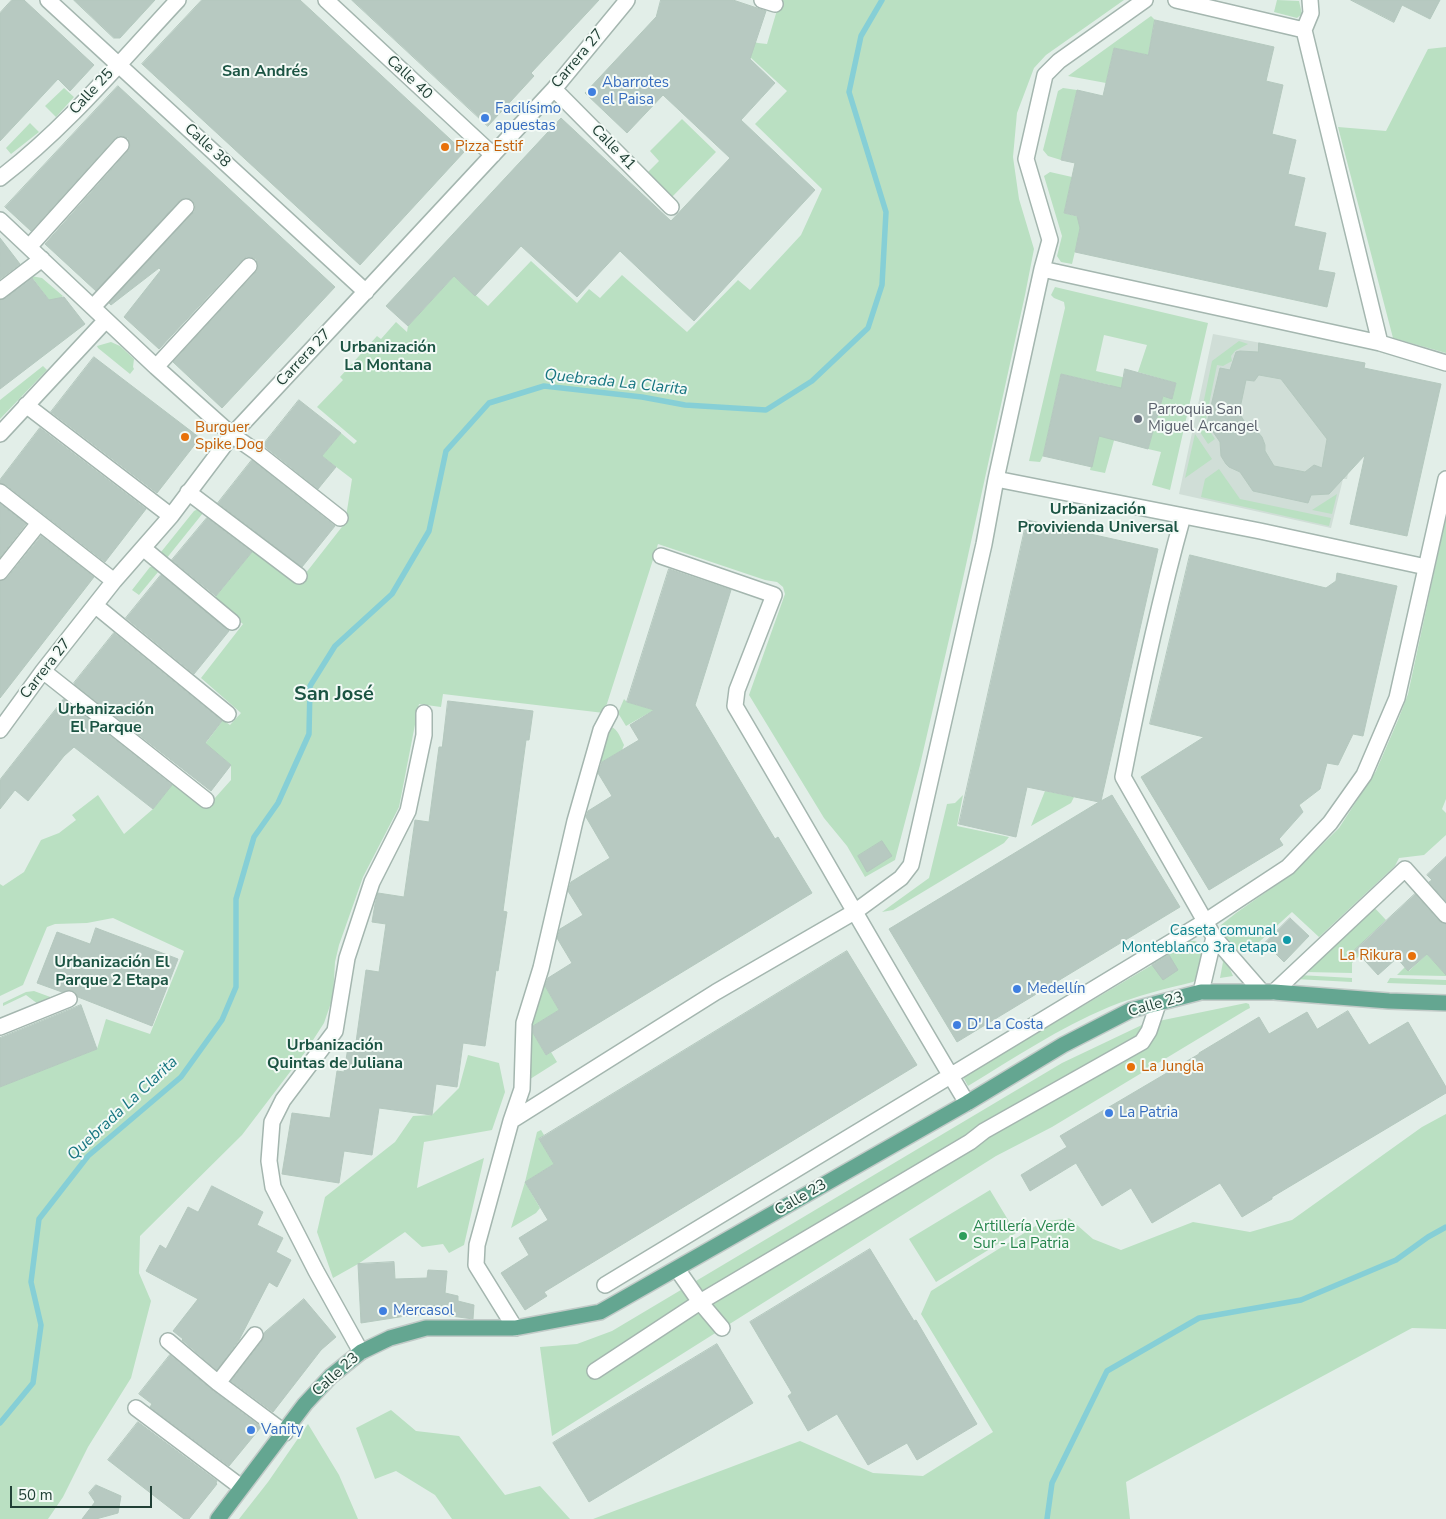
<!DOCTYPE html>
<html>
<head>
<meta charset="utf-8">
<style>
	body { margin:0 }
	#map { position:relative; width:1446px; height:1519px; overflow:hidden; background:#e2eee8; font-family:"Nunito Sans",sans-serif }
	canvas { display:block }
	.scale { position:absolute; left:10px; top:1486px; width:142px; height:22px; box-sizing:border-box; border:2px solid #214036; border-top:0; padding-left:6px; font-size:15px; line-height:18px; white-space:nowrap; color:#214036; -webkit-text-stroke:4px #f3faf6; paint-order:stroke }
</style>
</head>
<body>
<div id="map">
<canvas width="1446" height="1519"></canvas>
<div class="scale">50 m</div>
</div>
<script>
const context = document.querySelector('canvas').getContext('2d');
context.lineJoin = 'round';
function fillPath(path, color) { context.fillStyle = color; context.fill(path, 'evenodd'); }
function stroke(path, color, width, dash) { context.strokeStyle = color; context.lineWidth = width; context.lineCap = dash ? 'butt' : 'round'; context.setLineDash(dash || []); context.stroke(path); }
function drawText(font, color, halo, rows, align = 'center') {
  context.font = font + ' "Nunito Sans",sans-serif'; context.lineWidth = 4; context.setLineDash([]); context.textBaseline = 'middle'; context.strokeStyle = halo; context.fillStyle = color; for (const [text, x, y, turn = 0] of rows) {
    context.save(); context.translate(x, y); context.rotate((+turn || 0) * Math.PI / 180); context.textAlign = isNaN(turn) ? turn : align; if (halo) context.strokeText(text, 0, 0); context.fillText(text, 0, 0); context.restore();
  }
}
fillPath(new Path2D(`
	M1213,334l91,17 -1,8 23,5 2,-8 37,7 -9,69 -9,47h-4l-12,49 -152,-34z`), '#d0ded7');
fillPath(new Path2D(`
	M780,0h344l-78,55 -12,13 -17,45 -4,44 6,42 15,50 -9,46 -63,288 -42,182 -25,95 -30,17 -18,-31 -23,-28 -75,-123 36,-101 -2,-7 -6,-5 -12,-2 -107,-36 -54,169 -161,-19 -2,13 -22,-3 -20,103 -36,70 -24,68 -4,17 -2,35 -9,26 -18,28 -64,84 -102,101 -1,37 12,28 -20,77 -43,69 -25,50 -15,22h-48v-432l97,-38 9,-30 44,15 34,-83 -71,-33 -26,5 -32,1 -8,3 -24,58 -23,11v-112l3,2 21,-14 17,-32 18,-7 17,-13 -4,-5 26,-20 26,39 29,-25 21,-27 32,26 25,-28v-15l-26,-21 18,-24 7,5 11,-12 -40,-35 42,-54 -30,-24 39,-48h4l42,31 47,-60 7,-44 -30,-23 19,-23 13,11 3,-3 -40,-34 26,-27 -3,-3 37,-41 4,3 15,-17 11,10 1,-6 46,-50 34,30 43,-45 46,42 12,-14 11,9 22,-23 65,57 51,-52 12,10 51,-55 21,-46 -67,-65 32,-33 -50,-46 8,-6 13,4 9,1z
	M1277,0l22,1 3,13 -5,4 -23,-6z
	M1151,16l4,4 -7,35 -34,-7 -8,35 -38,-7z
	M1446,47v306l-53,-15 -55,-211 48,4 42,-82z
	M64,88l10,9 -18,20 -11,-11z
	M1063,88l14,2 -16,70 -13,-4 -5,-6 15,-59z
	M682,119l34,33 -45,46 -25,-24 13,-13 -9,-10z
	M30,123l9,9 -28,22 -5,-6z
	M1050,172l22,5 -8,36 19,5 -11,46 -11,-2 -4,-6 5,-20 -18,-60z
	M31,276l11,2 21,18 -11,8z
	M1055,287l153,36 -38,167 -18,-5 9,-33 -13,-3 15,-53 9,2 4,-15 -38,-11 9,-27 -43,-10 -8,36 35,8 -26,94 -15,-3 20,-85 -49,-11 -18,82 -3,6 -11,-1 36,-153 -1,-6 -10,-4 -3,-3z
	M1239,341l9,3 -13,7 -4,5 1,5 -9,5 -6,-1 -12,59 10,15 -7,5 -10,-15 14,-68z
	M111,342l9,4 14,13 -1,8 1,2 -4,5 -32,-26 -1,-2z
	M43,366l4,4 -47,49v-19z
	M1195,434l17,25 -27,19z
	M1219,469l21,30 91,19 -2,8 -128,-29 4,-18z
	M1337,494l-5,20 -20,-4z
	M198,509l5,4 -37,46 -4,-4 -1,-3 33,-41z
	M1446,517v282l-4,10 4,4v22l-22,20 -25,3 -4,8 -76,71 -27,-25 -33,30 -18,11 -21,-19 1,-9 15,-12 56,-39 47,-46 37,-57 22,-51 10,-26z
	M150,567h4l4,5 -19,23 -7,-5z
	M624,699l3,3 27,8 -28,16 -8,-13z
	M611,727c7,2 10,12 13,18l-2,5 -28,17 10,-32z
	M1045,791l29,6 -3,6 -40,23z
	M963,795l-6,31 52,11 -5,6 -111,67 -11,2 47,-34 18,-74 8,-1z
	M1371,904l15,16 -31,30 5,5 -8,8v10l-46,-1z
	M1189,941h6l4,2 5,12 -6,23 -5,4c-29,7 -57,14 -84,25 -50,21 -95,51 -141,79l-5,-9 189,-112z
	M1427,954l15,16 4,-3v9l-49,-1 8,-8 4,4z
	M1224,955l9,21 -13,2 3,-16 -3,-5z
	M1299,975l53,3v4l-57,-3z
	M1390,978l56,2v5l-59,-2z
	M542,981l17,29 -29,18 16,27 5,-3 6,10 -30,19 3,-53z
	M34,991l19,7 -15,6 -12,-9 -23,11v-3l23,-11z
	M1246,1003l3,1 1,4 -4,2 -194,117 -56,29 -444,280 -12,-89 37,-3 35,-13 450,-268 82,-39z
	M468,1055l31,8 6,29 -13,38 -68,12 -7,46 67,-30 -20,87 -15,8 -6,-9 -21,3 -17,-15 -47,32 -25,14 -16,-46 8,-35 70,-55 18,-26 19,-1 27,-27z
	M1446,1114v215l-34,-1 -286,154 4,37h-537l207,-78 73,32 50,3 70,-44 -72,-118 10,-23 111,-69 27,-4 24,21 28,11 72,-28 57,10 42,-12 130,-93z
	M541,1130l3,5 -5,4 15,25 -29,18 15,26 -4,5 -25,15 14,-46 12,-50z
	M990,1190l26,43 -80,49 -27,-43z
	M391,1410l25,21 43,5 46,59 35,-9 30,33h-118l-17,-24 -39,-24 -21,8 -19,-51z
	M308,1424l31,51 19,44h-119l29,-37z`), '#bae0c2');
stroke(new Path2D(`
	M0,1423l33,-40 8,-58 -10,-43 8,-63 49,-63 93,-79 41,-57 14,-33v-88l18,-62 24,-34 31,-69 1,-48 25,-40 57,-52 37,-63 17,-80 43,-48 55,-17 98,11 43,8 81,5 46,-29 56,-53 14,-43 4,-73 -37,-120 12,-56 21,-36
	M1047,1519l5,-36 55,-112 92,-53 102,-18 95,-40 32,-23 18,-10`), '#86cfd6', 5.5);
const building = new Path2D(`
	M12,0h12l70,65 -24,26 -12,-12 -58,62v-128z
	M74,0h81l-35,38h-6z
	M202,0h98l164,152 -104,113 -218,-201z
	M352,0h247l-68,73 3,3 -46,50z
	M661,0h72l33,11 -16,48 25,24 -34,37 74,70 -121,131 -74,-70 -43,46 -56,-51 -46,50 -21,-20 -46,50 -22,-20 175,-188 110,103 59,-63 -67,-63 -36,38 -42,-40 71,-76z
	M1351,0h89l-10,19 -28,-14 -8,17z
	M1155,20l119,27 -8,34 17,4 -11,49 24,6 -8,34 17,4 -11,48 32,7 -8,37 17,3 -8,34 -252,-55 5,-24 -3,-12 -13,-3 11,-50 -14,-3 16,-70 26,6 11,-48 34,7z
	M118,86l217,201 -113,121 -49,-46 83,-90 2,-4 -2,-9 -5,-2h-5l-4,3 -83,89 -35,-32 37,-47 -2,-2 -48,37 -2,-2 84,-90 2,-3v-5l-3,-5 -8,-2 -5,3 -83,90 -51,-47 83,-93 2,-5 -2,-8 -6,-2h-4l-4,3 -83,92 -26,-24z
	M0,238l20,26 -20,15z
	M32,278l17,22 15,-3 21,27 -85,65v-89l6,-2z
	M1259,343l106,20 -1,5 77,16 -34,152 -57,-12 15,-69 -36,39 -18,1 -3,8 -55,-12 -13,-19 -11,-5 -3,-3 -5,-8 -1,-14 -13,-19 13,-55 10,2 6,-18 4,-1 18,1zM1259,375l22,4 46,60 -5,29 -8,-3 -9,7 -31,-6 -9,-15v-6l-3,-8 -6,-7 -8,-3 -9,-14 7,-33 8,1z
	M94,357l106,81 -43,55 -106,-81z
	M1125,369l51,14 -4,16 -9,-3 -15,53 -49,-13 -7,31 -49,-11 18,-82 60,14z
	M299,400l42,33 -19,23 14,11 -18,22 -55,-44z
	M40,428l106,81 -41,53 -99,-77 -6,-2v-3z
	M252,460l83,66 -33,41 -84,-64z
	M0,504l26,20 -26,33z
	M207,518l45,34 -36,44 -44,-36z
	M1027,520l131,29 -57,252 11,-6 68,112 -223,135 -68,-113 210,-127 -72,-15 -11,50 -57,-13z
	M41,536l53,41 -94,121v-117l7,-3z
	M1190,555l136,33 10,-7 1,-8 60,13 -34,150 -10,-2 -15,31 -11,-2 -7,26 -21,16 4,7 -24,27 4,6 -74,45 -68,-113 63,-40 -54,-13z
	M669,569l62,21 -36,115 80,134 3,-2 34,56 -266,162 -13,-22v-7l26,-16 -14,-24 3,-8 24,-15 -15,-25 3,-9 23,-14 -15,-24 3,-9 39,-24 -24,-41 2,-6 24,-15 -14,-23 4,-11 37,-22 -9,-15 24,-15 -27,-8z
	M161,575l68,56 -35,43 -68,-56z
	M114,633l108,88 -17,22 26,22 -20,26 -136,-106 -1,-2z
	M64,699l108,86 -19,24 -79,-62 -10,9 -36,45 -13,-11 -15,19v-29z
	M448,701l85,10 -4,29h-3l-23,171 4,1 -9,59 -2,-1 -11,76 -22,-3 -6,44 -21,-3 -4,31 -53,-7 -7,47 -28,-4 -5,32 -57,-9 10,-61 38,5 7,-47 7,1 5,-31 7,1 10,-72 13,2 7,-48 -14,-2 3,-18 3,-11 26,4 11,-77 14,2 10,-75h3z
	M882,841l10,15 -25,16 -9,-16z
	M1446,857v44l-17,-19 3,-2 -5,-5z
	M1415,894l24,27 7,3v51l-19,-21 -19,17 -11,-13 -19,17 -23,-25z
	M1290,918l19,18 -25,26 -19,-19z
	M96,928l82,31 -26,67 -74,-29 -3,-5 -4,-2 -9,2 -25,-9 20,-51 33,12z
	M847,951l70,114 -373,227 3,4 -22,14 -24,-37 28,-18 -10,-17 29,-18 -23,-38 29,-18 -15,-25z
	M1169,955l9,15 -15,10 -11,-15z
	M81,1005l16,44 -97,38v-49z
	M1348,1011l21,34 39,-23 38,65v6l-174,104v2l-30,18 -22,-34 -68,40 -21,-35 -29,18 -26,-43 -46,28 -9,-16 46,-28 -7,-11 139,-82v-1l60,-36 10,17 38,-22 10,17z
	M212,1186l51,26 -6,13 26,13 -7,14 15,8 -14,27 -8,-5 -30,58 -22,30 -35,-30 1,-1 -10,-8 25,-32 -52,-28 14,-26 6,4 22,-42 10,5z
	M870,1249l44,72 2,-1 61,104 -60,36 -10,-17 -39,22 -31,-51 -29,17 -20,-35 4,-3 -42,-71z
	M394,1262l1,17 32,-1 1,-8 19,1 -2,22 13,3v5l16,4 -1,14 -29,-4h-32l-51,8 -3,-59z
	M304,1299l32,38 -15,13 -48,62 -42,-31 31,-40 2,-8z
	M717,1344l36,59 -164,99 -36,-59z
	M170,1355l42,35 49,37 -32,39 -79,-59 2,-3 -13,-10z
	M138,1422l79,59 -1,2 1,1 -28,35h-5l-76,-59z
	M96,1485l25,11 -3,17 -22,6h-14l13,-17 -6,-9z`);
fillPath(building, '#b7c9c1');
stroke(building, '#b4c8be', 1);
const minor = new Path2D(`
	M48,0l318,292
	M326,0l167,155
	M762,0l13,4
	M1176,0l128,30
	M1310,0l1,13 -7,17 76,313
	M554,89l117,118
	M0,178c67,-51 121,-117 178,-178
	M0,220l156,147 76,68 23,16 85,67
	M29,247l92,-102
	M1042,269l338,74 66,20
	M0,291l42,-32
	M93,307l93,-100
	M156,367l93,-101
	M26,405l145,111
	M0,434l106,-114
	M996,479l264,52 166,36
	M0,492l114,89
	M188,492l111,84
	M1183,516c-24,86 -43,174 -60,261l91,160 47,54
	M143,548l89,74
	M661,556l113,39 -37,95 -2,16c78,132 153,265 232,397
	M0,572l39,-49
	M96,606l132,108
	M43,671l163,129
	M0,730l43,-59 71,-90 57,-65 61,-81 322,-346 71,-86 2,-3
	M1201,992l13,-55
	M1274,992l131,-123 41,46
	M0,1027l69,-28
	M511,1121l205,-129 140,-81 45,-33 10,-13 73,-321 12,-65 46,-210 8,-29 -24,-81 19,-84 14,-14 86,-61
	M677,1269l23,33 22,26
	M605,1285l601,-364 82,-54 42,-44 34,-48 33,-77 49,-219
	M515,1328l-39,-63 1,-20 34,-124 11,-32 2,-66 17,-55 34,-147 26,-91 9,-17
	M168,1341l50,42 67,50
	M361,1352l-45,-81 -43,-84 -4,-26 3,-39 11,-22 52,-69 12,-73 25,-76 36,-71 16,-76v-22
	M595,1371l105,-69 270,-160 14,-11 158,-89 7,-11 9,-27
	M218,1383l37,-48
	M136,1408l105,79`);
const major = new Path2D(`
	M218,1519l87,-115 26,-28 30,-24 29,-14 36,-10h89l85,-16 367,-209 96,-58 68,-35 70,-18h73l115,9 57,2`);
stroke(minor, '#a4b6af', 18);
stroke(major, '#c1cac7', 18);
stroke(minor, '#fff', 15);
stroke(major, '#64a691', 15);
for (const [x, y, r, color] of [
	[592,92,5,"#3f7fe0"],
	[485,118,5,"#3f7fe0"],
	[445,147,5,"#e8710a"],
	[1138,419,5,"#6b7280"],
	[185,437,5,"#e8710a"],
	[1287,940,5,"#0f9aa8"],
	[1412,956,5,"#e8710a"],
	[1017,989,5,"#3f7fe0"],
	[957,1025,5,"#3f7fe0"],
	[1131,1067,5,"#e8710a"],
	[1109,1113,5,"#3f7fe0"],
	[963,1236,5,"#2e9e5b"],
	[383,1311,5,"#3f7fe0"],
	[251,1430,5,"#3f7fe0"]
]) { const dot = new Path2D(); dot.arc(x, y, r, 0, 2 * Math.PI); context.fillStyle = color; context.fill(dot); stroke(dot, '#f3faf6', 2); }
drawText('15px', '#214036', '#f3faf6', [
	["Carrera 27",578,59,-50],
	["Calle 40",409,78,43],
	["Calle 25",92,92,-47],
	["Calle 38",207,146,43],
	["Calle 41",613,148,46],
	["Carrera 27",304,358,-47],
	["Carrera 27",46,669,-52],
	["Calle 23",1156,1005,-16],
	["Calle 23",801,1198,-30],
	["Calle 23",336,1375,-42]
]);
drawText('15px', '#366cbe', '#f3faf6', [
	["Abarrotes",602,83],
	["el Paisa",602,100],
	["Facilísimo",495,109],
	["apuestas",495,126],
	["Medellín",1027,989],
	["D' La Costa",967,1025],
	["La Patria",1119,1113],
	["Mercasol",393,1311],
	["Vanity",261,1430]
], 'left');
drawText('15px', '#c56008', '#f3faf6', [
	["Pizza Estif",455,147],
	["Burguer",195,428],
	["Spike Dog",195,445],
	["La Rikura",1402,956,"right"],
	["La Jungla",1141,1067]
], 'left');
drawText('15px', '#5b616d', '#f3faf6', [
	["Parroquia San",1148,410],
	["Miguel Arcangel",1148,427]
], 'left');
drawText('15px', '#0d838f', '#f3faf6', [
	["Caseta comunal",1277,931],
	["Monteblanco 3ra etapa",1277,948]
], 'right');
drawText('15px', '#27864d', '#f3faf6', [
	["Artillería Verde",973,1227],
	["Sur - La Patria",973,1244]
], 'left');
drawText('bold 16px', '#1b5443', '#f3faf6', [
	["San Andrés",265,72],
	["Urbanización",388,348],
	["La Montana",388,366],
	["Urbanización",1098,510],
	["Provivienda Universal",1098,528],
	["Urbanización",106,710],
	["El Parque",106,728],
	["Urbanización El",112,963],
	["Parque 2 Etapa",112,981],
	["Urbanización",335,1046],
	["Quintas de Juliana",335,1064]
]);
drawText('italic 16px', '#167581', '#f3faf6', [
	["Quebrada La Clarita",616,383,6],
	["Quebrada La Clarita",123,1109,-43]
]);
drawText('bold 20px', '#1b5443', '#f3faf6', [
	["San José",334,695]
]);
</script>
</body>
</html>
